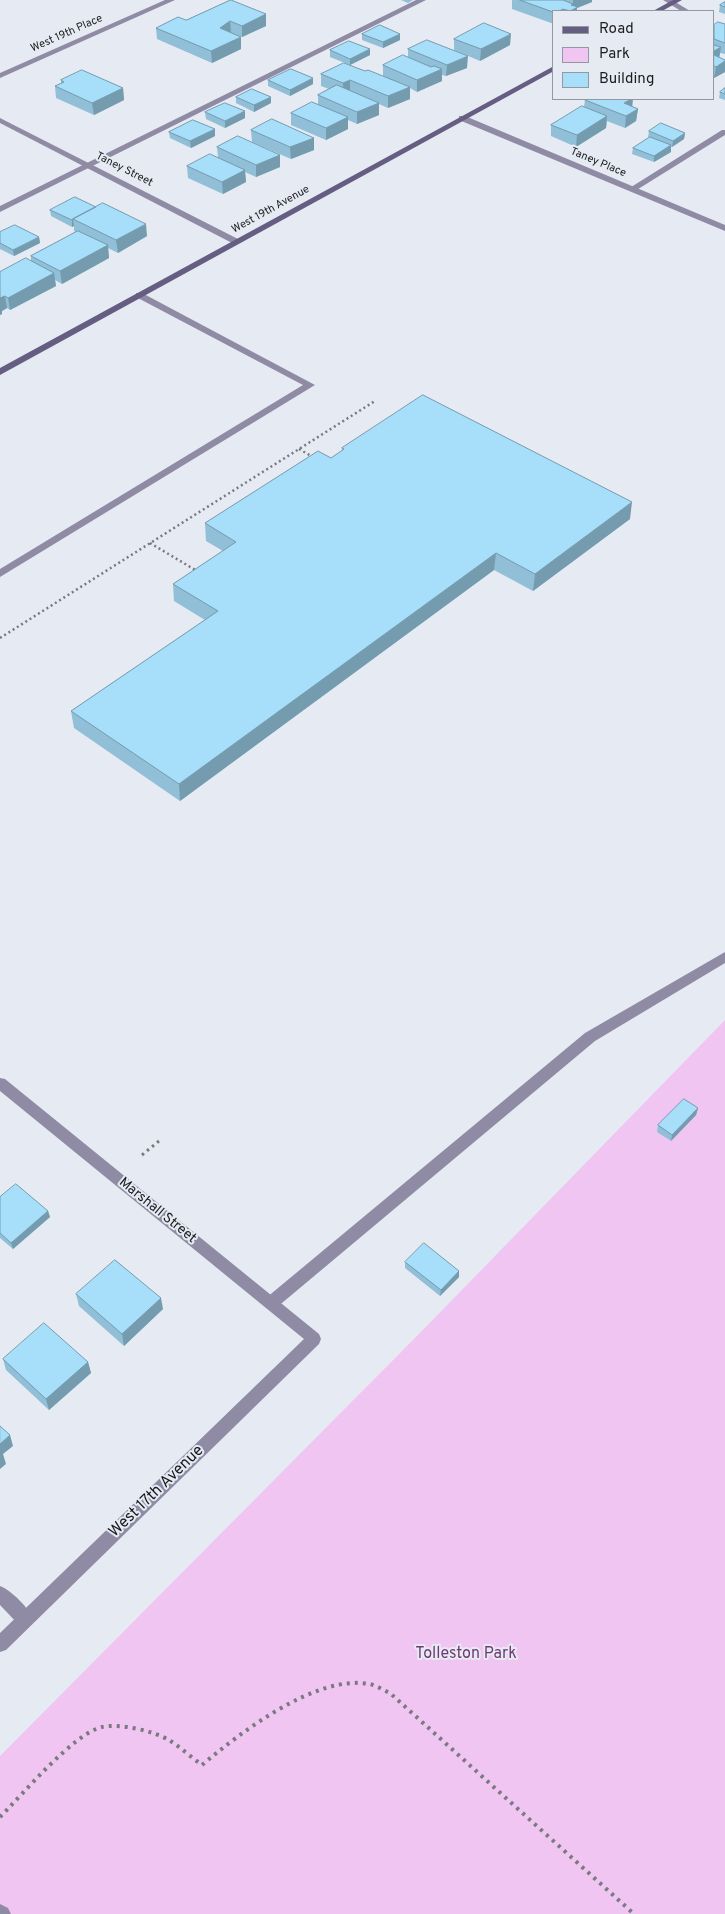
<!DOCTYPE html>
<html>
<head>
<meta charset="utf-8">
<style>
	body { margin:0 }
	#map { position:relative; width:725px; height:1914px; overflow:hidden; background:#e6eaf2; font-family:Overpass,sans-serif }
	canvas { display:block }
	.legend { position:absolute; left:552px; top:10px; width:162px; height:90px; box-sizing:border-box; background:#e6eaf2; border:1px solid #95989e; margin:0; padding:6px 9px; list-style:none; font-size:15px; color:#1b1c1f }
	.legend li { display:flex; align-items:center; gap:10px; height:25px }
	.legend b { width:25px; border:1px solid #95989e }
</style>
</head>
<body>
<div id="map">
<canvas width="725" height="1914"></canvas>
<ul class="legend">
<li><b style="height:6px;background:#655e82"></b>Road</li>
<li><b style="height:14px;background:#f0c5f1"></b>Park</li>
<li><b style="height:14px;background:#a7defa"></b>Building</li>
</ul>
</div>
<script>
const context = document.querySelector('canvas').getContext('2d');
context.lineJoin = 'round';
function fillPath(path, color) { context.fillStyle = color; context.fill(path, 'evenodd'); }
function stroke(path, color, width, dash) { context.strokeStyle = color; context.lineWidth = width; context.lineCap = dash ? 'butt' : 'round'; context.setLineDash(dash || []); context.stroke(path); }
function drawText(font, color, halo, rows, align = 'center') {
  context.font = font + ' Overpass,sans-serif'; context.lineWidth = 4; context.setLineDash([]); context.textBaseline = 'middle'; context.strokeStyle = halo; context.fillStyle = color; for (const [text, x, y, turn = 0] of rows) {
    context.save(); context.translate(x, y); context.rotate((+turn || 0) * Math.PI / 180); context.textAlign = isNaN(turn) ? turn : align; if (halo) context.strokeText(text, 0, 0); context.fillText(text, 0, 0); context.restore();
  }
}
fillPath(new Path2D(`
	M725,1020v894h-725v-158l418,-421z`), '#f0c5f1');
stroke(new Path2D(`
	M299,449l14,8
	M150,543l47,28
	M0,638l375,-237`), '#787a7f', 2.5, [2, 3]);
stroke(new Path2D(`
	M142,1155l17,-14`), '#787a7f', 3, [2.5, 4]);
stroke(new Path2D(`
	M0,1817c23,-23 73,-83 102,-90 17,-4 52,4 67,13 11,7 22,17 33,25 38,-32 114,-91 167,-81 7,1 14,6 21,9l244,221`), '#787a7f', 4, [3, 5]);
fillPath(new Path2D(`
	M416,0h10l-426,212v-6z
	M663,0h9l18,11h-9z
	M722,130h3v5l-90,56 -7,-2z
	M136,293h6l173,92 -315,192v-8l303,-184 -167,-88z
	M725,952v11l-130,78 -319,267 -5,1 -5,-1 -2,-5 2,-5 319,-265z
	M0,1586c12,5 28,21 33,33l-2,6 -6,2 -6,-2 -19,-20z
	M0,1904l8,4 3,6h-11z`), '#908ba5');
fillPath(new Path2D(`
	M165,0h10l-175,78v-5z
	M459,116h6l260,109v6l-266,-111z
	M0,118l240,122 1,2 -7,2 -234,-121z
	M0,1078l5,1 314,255 2,5 -2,5 -313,306 -6,2v-19l304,-294 -304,-248z`), '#908ba5');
fillPath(new Path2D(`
	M673,0h9l-20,11h-9z
	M554,66v5l-554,304v-7z`), '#655e82');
fillPath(new Path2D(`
	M231,0l35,26 -24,11 -12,-4 11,16 -29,14 -55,-24 -1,-11 30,-8z
	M401,0h12l-5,3z
	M512,0h80v2l-15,6v3h-23v13l-42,-15z
	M725,2v12l-6,-2 1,-7z
	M725,24v30l-5,-1 -1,4 6,3v12l-11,6v-53z
	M362,34l38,6 -17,8 -21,-8z
	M454,39l56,6 -30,16 -26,-11z
	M370,49v6l-20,10 -20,-8v-7z
	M408,49l59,19 -21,8 -4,-1v6l-25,11 -7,-4v11l-22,9 -9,-4v11l-22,9 -9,-4v9l-22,11 -35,-15v-12l27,-9v-9l11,-6 -8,-3v-12l62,2v-11l25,-7z
	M61,80l62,8 1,12 -30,15 -38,-17 -1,-12 6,-3z
	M268,80l45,4 -23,12 -22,-10z
	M725,88v12l-6,-2 1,-6z
	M236,97h35v6l-17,9 -18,-9z
	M585,100l47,7 6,2 -2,12 -11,7 -18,-7 -1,7 -30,19 -25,-11v-11l33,-18z
	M205,112l40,6 -20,10 -19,-9z
	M251,130l63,8v12l-23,9 -39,-17z
	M649,131l36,2 -1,6 -12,8h-1v5l-17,10 -22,-8 1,-6 15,-10z
	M169,132l46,4 -24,12 -21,-10z
	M217,147l63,8v12l-24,10 -11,-5 1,10 -23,12 -35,-16 -1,-12 31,-9z
	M50,210l97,26 -29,17 -10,-5 1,10 -47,26 -7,-4 1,6 -46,24 -3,-2 -5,3v3l-2,1v-43l31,-11v-5l45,-24 -2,-1v-5l-2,1 -21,-11z
	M0,232l39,5 1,6 -26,13 -14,-7z
	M342,448l288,71 -97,72 -39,-21 -314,231 -106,-73 -3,-17 134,-91 -31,-19 -1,-17 50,-33 -17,-10 -1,-18 126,-65 11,-7z
	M698,1108l-2,7 -25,26 -14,-9 1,-7z
	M0,1197l48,14 2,6 -37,32 -13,-11z
	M405,1262l54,15 -19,19 -35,-28z
	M76,1294l87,15 -39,37 -45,-40z
	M3,1359l85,3 3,11 -42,37 -43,-40z`), '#90bfd7');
fillPath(new Path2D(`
	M573,0h19v2l-15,6v3h-7l1,-6 2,-1z
	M266,14v12l-24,11v-11z
	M230,21l1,11 -10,8 -1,-12z
	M400,34v6l-17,8v-6z
	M511,34l-1,11 -30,16 1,-12z
	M241,37v12l-29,14 -1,-12z
	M721,47l-2,12 -5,3v-11z
	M370,49v6l-20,10v-6z
	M468,56l-1,12 -21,8 1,-11z
	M725,61v11l-11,6 2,-11z
	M442,69v12l-25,11v-12z
	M313,78v6l-23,12v-6z
	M350,80v12l-7,3v-12z
	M410,87v12l-22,9v-12z
	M123,88l1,12 -30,15 -2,-12z
	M271,97v6l-17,9v-7z
	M631,99h2l-1,10 -10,6 2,-12z
	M379,103v12l-22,9v-12z
	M638,109l-2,12 -11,7 1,-12z
	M245,111v7l-20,10v-7z
	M607,116l-1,12 -30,19 1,-12z
	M348,117v12l-22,11v-12z
	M215,129v7l-24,12 -1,-7z
	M685,133l-1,6 -12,8 1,-6z
	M314,138v12l-23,9 -1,-12z
	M671,145v7l-17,10v-6z
	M280,155v12l-24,10v-12z
	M245,170l1,12 -23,12 -1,-12z
	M72,220h1l1,6 -2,1z
	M146,224l1,12 -29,17 -2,-13z
	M39,237l1,6 -26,13 -1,-6z
	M108,245l1,13 -47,26 -2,-13z
	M54,273l2,13 -46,24 -2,-12z
	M5,296l2,12 -5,3v3l-2,1v-17z
	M632,502l-2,17 -97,72 2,-17z
	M496,553l-2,17 -314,231 -1,-17z
	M698,1108l-2,7 -25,26 1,-6z
	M48,1211l2,6 -37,32 -2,-6z
	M459,1271v6l-19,19 1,-6z
	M161,1298l2,11 -39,37 -2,-12z
	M88,1362l3,11 -42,37 -3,-11z
	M10,1435l3,11 -10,8 3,10 -6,5v-25z`), '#759baf');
const building = new Path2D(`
	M231,0l35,14 -24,12 -12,-5 -10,7 21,9 -30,14 -55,-23 22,-11 8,3z
	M520,0h43l10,4 -2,1 7,2 -8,4 -7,-2 -4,2h-5v1z
	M725,2v5l-5,-2z
	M718,22l7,2v19l-11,-4v-14z
	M484,23l27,11 -30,15 -27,-10z
	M380,25l20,9 -17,8 -21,-8z
	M427,40l41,16 -21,9 -39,-16z
	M349,41l21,8 -20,10 -20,-9z
	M714,45l7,2 -7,4z
	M403,55l28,12 3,-1 8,3 -25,11 -34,-15z
	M714,55l11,5v1l-9,6 -2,-1z
	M344,63l21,8 3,-1 42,17 -22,9 -38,-16 -7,3 -22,-9z
	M291,69l22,9 -23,12 -22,-10z
	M82,70l41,18 -31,15 -37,-17 9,-4 -3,-2z
	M337,85l42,18 -22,9 -39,-17z
	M725,88v6l-5,-2z
	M252,89l19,8 -17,8 -18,-8z
	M587,99h44l-7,4 14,6 -12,7 -41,-16z
	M312,102l36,15 -22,11 -35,-15z
	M225,103l20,8 -20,10 -20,-9z
	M582,106l25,10 -30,19 -26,-10z
	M272,119l42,19 -24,9 -39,-17z
	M193,120l22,9 -25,12 -21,-9z
	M661,123l24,10 -12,8 -24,-10z
	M238,136l42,19 -24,10 -39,-18z
	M650,137l21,8 -17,11 -21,-8z
	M210,154l35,16 -23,12 -35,-16z
	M75,197l21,10 -23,12h1l-2,1 -22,-10z
	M103,203l43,21 -30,16 -43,-21z
	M15,225l24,12 -26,13 -13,-7v-11z
	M78,231l30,14 -48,26 -29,-15z
	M26,258l28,15 -46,25 -3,-2 -5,2v-26z
	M423,395l209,107 -97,72 -39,-21 -317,231 -108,-73 147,-100 -45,-27 63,-42 -31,-19 113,-72 13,7 13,-9 -2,-1z
	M684,1099l14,9 -26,27 -14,-10z
	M16,1184l32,27 -37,32 -11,-10v-36z
	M424,1243l35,28 -18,19 -36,-28z
	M115,1260l46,38 -39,36 -46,-40z
	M44,1323l44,39 -42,37 -43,-40z
	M0,1426l10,9 -10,9z`);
fillPath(building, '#a7defa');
stroke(building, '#759baf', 1);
drawText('11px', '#1b1c1f', '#e6eaf2', [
	["West 19th Place",67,34,-24],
	["Taney Place",598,163,23],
	["Taney Street",124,170,27],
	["West 19th Avenue",271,210,-29]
]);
drawText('14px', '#1b1c1f', '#e6eaf2', [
	["Marshall Street",157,1211,39]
]);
drawText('16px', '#1b1c1f', '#e6eaf2', [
	["West 17th Avenue",157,1492,-44]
]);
drawText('16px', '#713874', '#e6eaf2', [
	["Tolleston Park",466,1655]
]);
</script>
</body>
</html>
